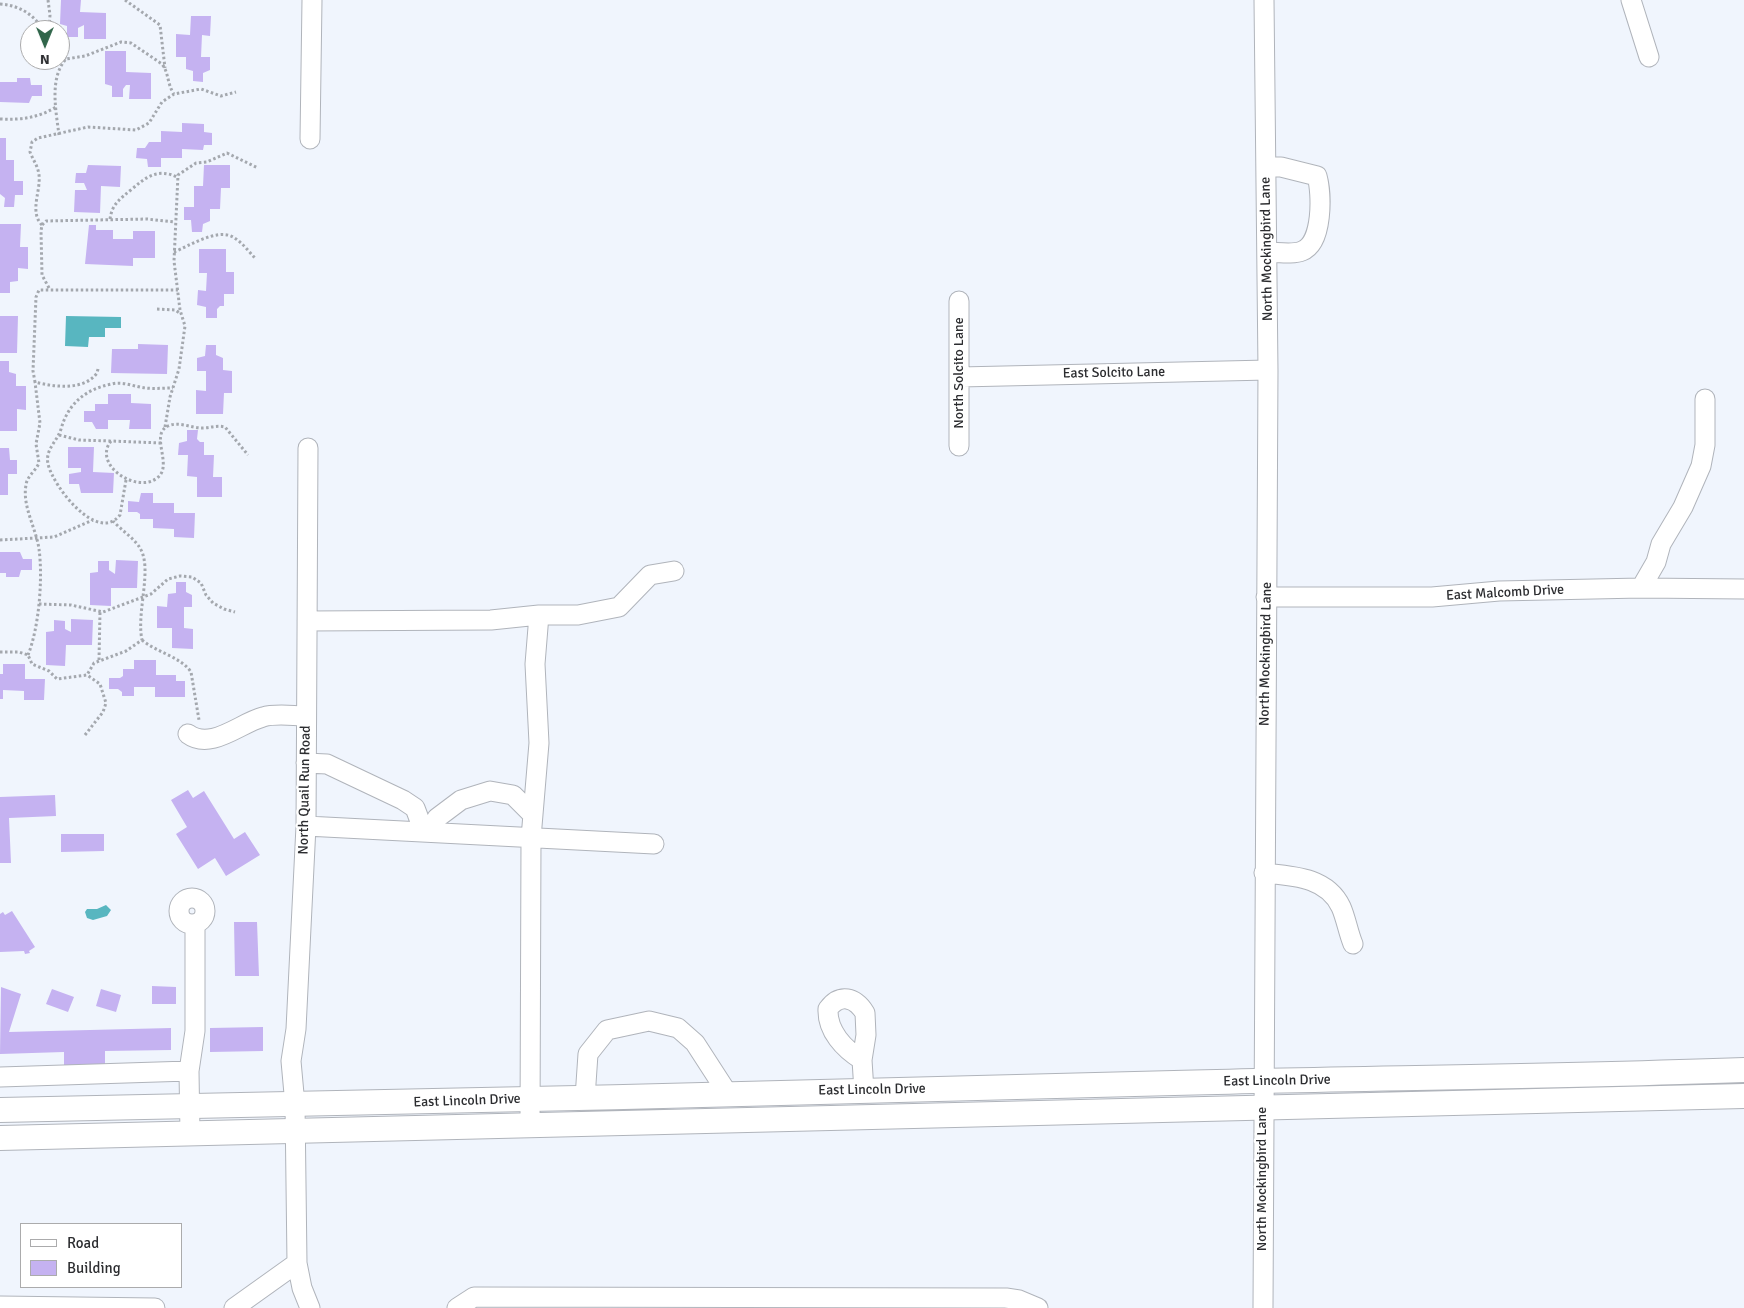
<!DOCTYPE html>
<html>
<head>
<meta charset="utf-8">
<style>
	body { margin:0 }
	#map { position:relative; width:1744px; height:1308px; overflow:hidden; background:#f0f5fd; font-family:Signika,sans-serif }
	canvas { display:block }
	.legend { position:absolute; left:20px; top:1223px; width:162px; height:65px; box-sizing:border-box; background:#fff; border:1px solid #ababac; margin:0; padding:6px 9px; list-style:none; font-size:15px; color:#2c2d30 }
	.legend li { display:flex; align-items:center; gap:10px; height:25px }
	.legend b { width:25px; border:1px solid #ababac }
	.north { position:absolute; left:20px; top:20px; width:50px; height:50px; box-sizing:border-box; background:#fff; border:1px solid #ababac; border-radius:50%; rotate:180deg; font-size:14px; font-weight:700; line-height:20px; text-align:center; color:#2c2d30 }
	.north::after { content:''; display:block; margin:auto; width:18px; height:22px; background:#30654a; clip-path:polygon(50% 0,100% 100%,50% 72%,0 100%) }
</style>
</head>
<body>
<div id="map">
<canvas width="1744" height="1308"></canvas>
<ul class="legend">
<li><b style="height:6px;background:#fff"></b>Road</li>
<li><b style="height:14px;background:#c5b2f1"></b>Building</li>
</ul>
<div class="north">N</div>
</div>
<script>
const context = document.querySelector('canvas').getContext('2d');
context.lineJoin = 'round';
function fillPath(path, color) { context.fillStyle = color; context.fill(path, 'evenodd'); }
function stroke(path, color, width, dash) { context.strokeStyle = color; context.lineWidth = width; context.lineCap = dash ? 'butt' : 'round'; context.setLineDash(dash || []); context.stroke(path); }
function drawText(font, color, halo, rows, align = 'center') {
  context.font = font + ' Signika,sans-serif'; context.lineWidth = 4.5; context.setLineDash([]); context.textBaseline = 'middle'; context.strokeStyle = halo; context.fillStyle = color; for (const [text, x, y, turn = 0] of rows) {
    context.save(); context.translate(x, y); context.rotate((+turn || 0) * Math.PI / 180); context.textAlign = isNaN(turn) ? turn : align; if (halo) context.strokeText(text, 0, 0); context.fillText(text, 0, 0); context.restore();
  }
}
fillPath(new Path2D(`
	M66,316l55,1v11h-16v9h-16l-1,10 -23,-1z
	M106,905l5,5 -4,6 -14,4 -6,-2 -2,-6 2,-3h10z`), '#58b6c0');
fillPath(new Path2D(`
	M61,0h20l-1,12 26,1v26h-22v-14l-6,3v9h-11v-11l-7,-2z
	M191,16h20l-1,20 -8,-1 -1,22h9v13l-7,3v9l-10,-1v-10l-7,-2v-12h-10v-23l14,1z
	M105,51h21v21l25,1v26h-22l1,-14h-4l-3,4v8h-11v-11l-7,-2z
	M17,78h13l1,7h11v11h-10l-3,7 -29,-1v-20h17z
	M182,123l22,1v8l8,1v12h-8l-1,5 -21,-1v9h-21v9h-13l-1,-8 -11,-1 1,-10h8l4,-6h12v-11l21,1z
	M0,138h6v22h8v21h9v14h-8l-1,12h-10l1,-9 -5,-4z
	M88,165l33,1 -1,21 -19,-1 -1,27 -26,-1 1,-22h12l-3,-7h-9l1,-10h10z
	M204,165h26v23h-9l-1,21h-10v12l-7,3 -1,8h-10l-1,-12h-7v-13h10v-21h9z
	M0,224h21l-1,23h8v22l-10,-1v13l-8,1v11h-10z
	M89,225h7v5h17v9h20v-8h22v27h-22v8l-48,-2z
	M199,249h27v23h8v22h-10v12h-4l-3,3v9h-11v-11l-9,-2 1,-15 8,1 1,-18h-8z
	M0,316h18l-1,37h-17z
	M138,344l30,1 -1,29 -56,-1 1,-24h26z
	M206,345h10v10l7,3v12l9,1v22h-8l-1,21h-27v-24l10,1v-20h-9v-13l8,-2z
	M0,361h9v11l7,2v12h10v24l-9,-1v22h-17z
	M108,394h23v9l20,1v25h-22l1,-9h-22v9h-12l-4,-7h-8v-11h11v-7h13z
	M187,430h11l-1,9 3,3h4v13h10l-1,22h9v20h-25v-20l-10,-1 1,-21h-10l1,-12 8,-2z
	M68,447h26l-1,25 21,1 -1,20h-32l-2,-9h-10v-10l12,-2v-4h-13z
	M0,448h9l1,12h7v14h-9v21h-8z
	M141,493h12v10h21v10h21l-1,25 -20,-1v-8l-21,-1v-9h-13v-5l-3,-2h-9v-11l11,1z
	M0,552h20l3,7h9v11h-11l-2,7h-13v-4h-6z
	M116,560l22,1 -1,27h-26v18l-21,-1v-32l8,-1v-11h11v9l6,4z
	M176,582h10v10l6,3v12h-8v21l9,1v20l-21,-1v-20h-15v-22l10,1 1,-13 8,-1z
	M71,619l22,1 -1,25h-26l-1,21 -19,-1v-33l8,-1v-11l11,1v8l6,3z
	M134,660h22v15h20v6h9v16h-30v-10h-21v9h-12v-4l-4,-3h-9v-11h11l3,-2v-7h11z
	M3,664h22v15h20l-1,21h-20v-9l-21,-1v9h-3v-25h3z
	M188,790l5,8 11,-7 30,48 11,-7 15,23 -34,21 -11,-18 -17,11 -22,-35 11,-7 -16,-27z
	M55,795l1,21 -47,2 2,45h-11v-66z
	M61,834h43v17l-43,1z
	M12,911l23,36 -6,4 1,2 -5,1 -1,-3 -24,1v-38l3,-2 2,3z
	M234,922h23l2,54h-24z
	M152,986l24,1v17h-24z
	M1,987l20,7 -12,38 162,-4v22l-66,1v17l-41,1v-17l-64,2z
	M52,989l22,8 -6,15 -22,-8z
	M101,989l20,6 -5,17 -20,-6z
	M263,1027v24l-53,1v-24z`), '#c5b2f1');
const minor = new Path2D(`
	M1631,0l18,57
	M310,139l2,-139
	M1266,167h15l36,9c5,18 6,67 -15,75 -9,4 -25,1 -35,1
	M959,301v145
	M960,377l308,-7
	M308,448l-2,378 -10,203 -5,32 4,44 2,158 5,25 8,20
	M1641,588l15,-26 5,-18 22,-37 18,-41 4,-21v-46
	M1266,597h166l67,-6 142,-3 103,1
	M307,621l184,-1 48,-5
	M188,734c23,17 52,-11 75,-17 13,-4 30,-1 43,-1
	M306,763l21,1 76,36 12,8 9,24
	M306,826l348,18
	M429,832l8,-14 24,-18 29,-9 23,4 20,20
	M1264,873c29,3 63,4 77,34 5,11 7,25 12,37
	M179 911a13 13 0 1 1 26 0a13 13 0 1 1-26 0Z
	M862,1060l4,-25 -1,-22c-10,-16 -25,-20 -37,-4 -1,22 16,40 34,51l2,31
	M189,1071l6,-40v-107
	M0,1077l189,-6 1,63
	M585,1098l3,-44 19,-24 42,-9 29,7 17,15 33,51
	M530,1126l1,-288 8,-95 -4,-79 4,-49h39l41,-8 31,-32 24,-4
	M0,1306l155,2
	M234,1308l63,-45
	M457,1308l17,-11 532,1 13,2 19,8
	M1263,1308l5,-938 -4,-370`);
const major = new Path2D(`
	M0,1110c391,-6 783,-17 1174,-27 190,-5 380,-6 570,-13
	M0,1138l1744,-42`);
stroke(minor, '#b0b4bb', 21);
stroke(major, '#b0b4bb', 26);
stroke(new Path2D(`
	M48,0l2,15 -1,15
	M125,0l35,25 5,43
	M0,4c18,1 34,10 43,26
	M60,55l6,4
	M0,119c21,1 38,-1 56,-12
	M59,135c-3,-24 -10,-57 7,-76l19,-3 36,-14 10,1 31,21c7,9 5,20 12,30
	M110,219c2,-15 10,-20 22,-30 14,-12 26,-21 45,-12
	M42,225c-13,-13 -1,-34 -3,-50 -1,-9 -6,-15 -9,-23l2,-10 6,-4 50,-11 48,3 13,-7 13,-21 12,-8 27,-5 20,7 15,-4
	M174,252c15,-6 43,-24 59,-15 9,5 16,15 23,22
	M49,288l-7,-13 -1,-44 1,-6 4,-4 101,-2 28,3
	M157,309l18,1 6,4
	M98,369l-1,4c-13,18 -43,14 -62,9l-2,-11 3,-74 3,-7h139
	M165,427l5,-30 9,-28 6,-43 -5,-16 -6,-49 4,-86 18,-12 11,-1 20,-9 31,15
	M59,435l20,5 31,1
	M161,443l-50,-2c-19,24 26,53 46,37 17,-12 -8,-43 11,-52 11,-5 23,2 34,2 8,0 15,-3 23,-1l23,28
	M126,480l-6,35c-23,29 -67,-29 -72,-51 -3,-15 9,-22 13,-35 7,-25 24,-40 51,-45 11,-3 23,3 34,4 9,1 18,0 27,0
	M0,540l54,-3 39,-17
	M39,604l32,1 32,7 48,-18 17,-15 12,-3 12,1 9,6 5,12 7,8 11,6 11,3
	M142,640c14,12 39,17 49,32l8,48
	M0,652h19l9,3 4,9 17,7 8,8 30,-4 7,-12 32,-12 16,-11c-6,-28 11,-71 -2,-92 -6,-10 -19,-18 -27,-27
	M28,655c11,-27 15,-77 11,-106 -3,-21 -17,-43 -13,-64 1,-9 9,-13 13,-22l-3,-19 4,-21 -5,-41
	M99,660l1,-48
	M85,735l18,-23 3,-9 -6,-19 -13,-9`), '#a4a8ae', 3, [2.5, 2.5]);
stroke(minor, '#fff', 19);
stroke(major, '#fff', 24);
drawText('14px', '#2c2d30', '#fff', [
	["North Mockingbird Lane",1267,249,-91],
	["North Solcito Lane",959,373,-90],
	["East Solcito Lane",1114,373,-1],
	["East Malcomb Drive",1505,593,-3],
	["North Mockingbird Lane",1266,654,-89],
	["North Quail Run Road",305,790,-89],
	["East Lincoln Drive",1277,1081,-1],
	["East Lincoln Drive",872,1090,-1],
	["East Lincoln Drive",467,1101,-2],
	["North Mockingbird Lane",1262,1179,-90]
]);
</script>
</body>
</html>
